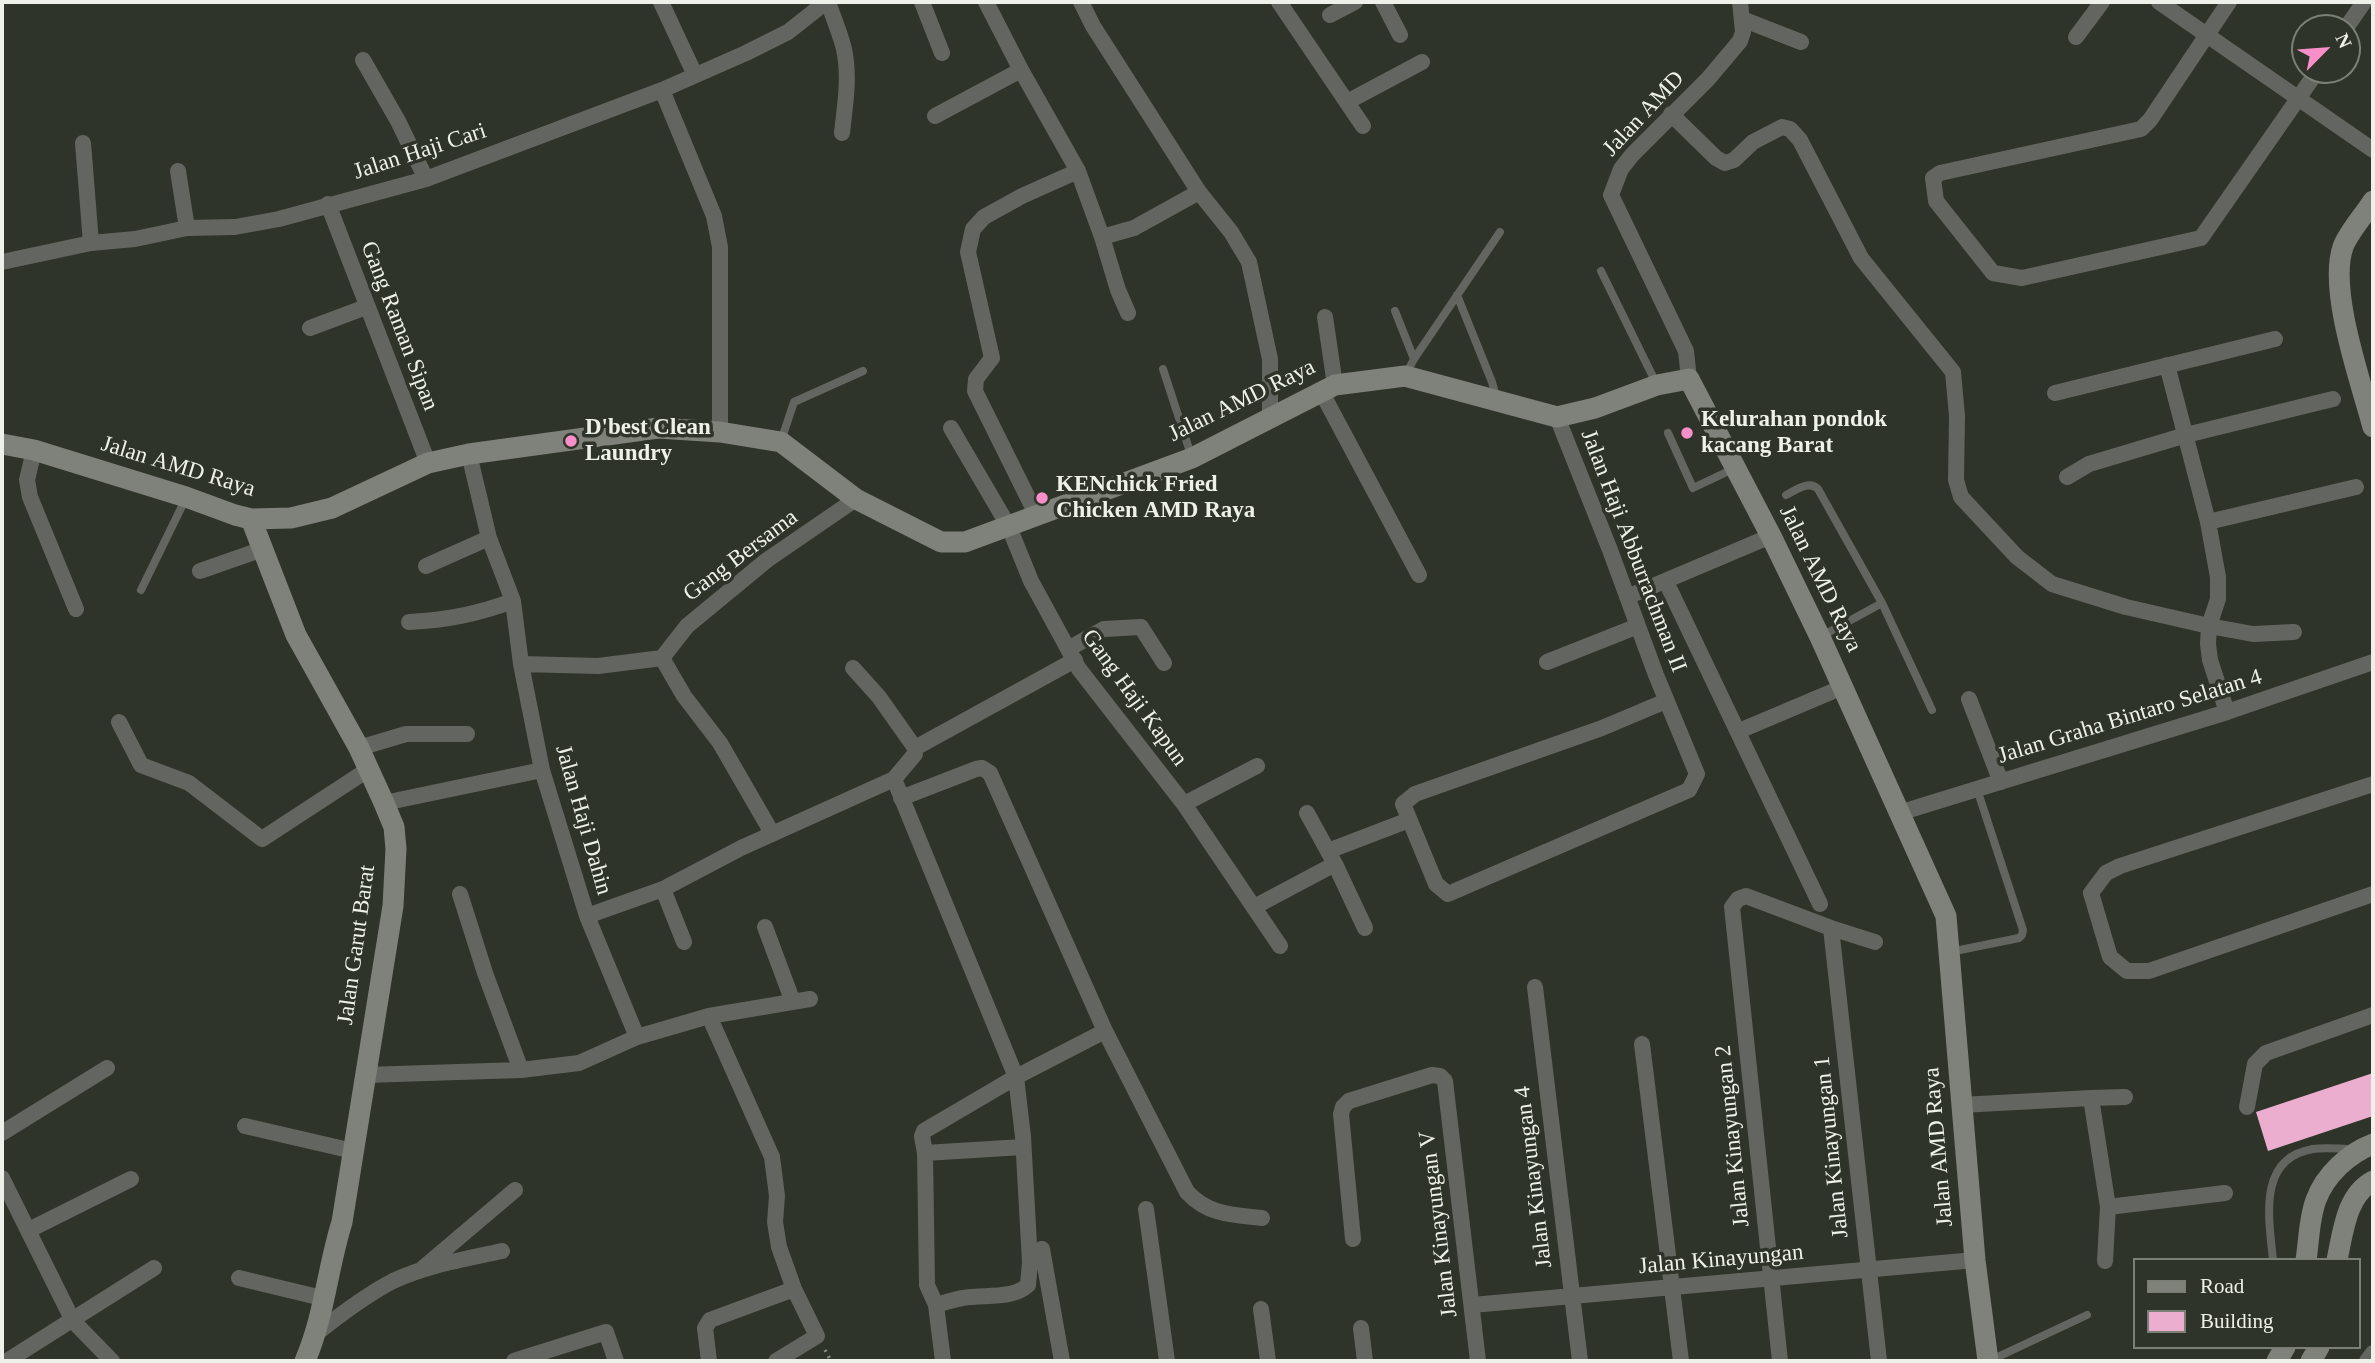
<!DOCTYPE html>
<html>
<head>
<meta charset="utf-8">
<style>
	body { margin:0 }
	#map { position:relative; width:2375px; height:1363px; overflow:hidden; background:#2e3429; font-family:"Times New Roman",serif }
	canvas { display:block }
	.frame { position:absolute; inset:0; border:4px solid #edf1ea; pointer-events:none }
	.legend { position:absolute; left:2133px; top:1258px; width:228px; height:91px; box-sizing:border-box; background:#2e3429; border:2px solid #7a8076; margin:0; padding:9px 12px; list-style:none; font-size:21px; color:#edf1ea }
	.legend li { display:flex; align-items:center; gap:14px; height:35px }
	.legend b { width:35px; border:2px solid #7a8076 }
	.north { position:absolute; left:2291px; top:14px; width:70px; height:70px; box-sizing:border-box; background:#2e3429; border:2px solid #7a8076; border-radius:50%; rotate:65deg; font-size:19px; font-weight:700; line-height:28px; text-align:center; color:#edf1ea }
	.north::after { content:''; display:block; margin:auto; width:24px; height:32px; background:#f98fc9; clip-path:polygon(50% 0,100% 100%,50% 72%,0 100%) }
</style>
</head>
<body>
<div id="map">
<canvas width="2375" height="1363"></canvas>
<div class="frame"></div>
<ul class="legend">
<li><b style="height:9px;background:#7e827a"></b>Road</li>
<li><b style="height:19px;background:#ecaece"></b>Building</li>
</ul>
<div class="north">N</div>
</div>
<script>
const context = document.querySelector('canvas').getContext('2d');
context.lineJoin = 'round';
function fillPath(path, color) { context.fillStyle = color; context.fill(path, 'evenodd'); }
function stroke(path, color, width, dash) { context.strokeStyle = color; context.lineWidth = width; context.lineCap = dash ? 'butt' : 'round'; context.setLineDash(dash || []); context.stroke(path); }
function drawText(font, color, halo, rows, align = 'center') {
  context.font = font + ' "Times New Roman",serif'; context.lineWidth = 7; context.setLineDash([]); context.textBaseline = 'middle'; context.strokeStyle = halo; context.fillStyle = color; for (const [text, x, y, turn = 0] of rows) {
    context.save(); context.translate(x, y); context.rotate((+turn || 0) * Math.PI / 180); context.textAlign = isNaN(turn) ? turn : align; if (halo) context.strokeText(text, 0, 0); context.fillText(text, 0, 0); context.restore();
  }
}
fillPath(new Path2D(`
	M2373,1073v43l-105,35 -12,-39z`), '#ecaece');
stroke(new Path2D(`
	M825,1350l6,11`), '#888d84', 3.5, [2, 5]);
stroke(new Path2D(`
	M1601,271l56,114
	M1457,295l35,87 4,15
	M1395,311l19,48
	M1163,369l29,89
	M1405,376l9,-17 86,-127
	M1668,433l25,55 40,-19
	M781,441l13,-39 69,-31
	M1786,495c10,-5 23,-15 32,-6l64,114 50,107
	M141,590l44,-90
	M1820,637l62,-34
	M1950,952l69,-14 3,-3 1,-5 -46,-141
	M2273,1260c-4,-41 -16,-102 40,-111 12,-2 27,0 39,0
	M1989,1361l98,-46`), '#636660', 8);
stroke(new Path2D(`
	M661,2l34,73
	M828,2c5,15 12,31 16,47 6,28 1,56 -2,84
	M922,2l20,51
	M986,2l35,68 57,101 24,66 16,53 10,23
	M1081,2l12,24 106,166 32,40 18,30 21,97v57
	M1279,2l84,124
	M1383,2l17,33
	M2159,2l214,148
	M2229,2l-79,118 -9,9 -201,44 -7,5 3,23 57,72 29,5 179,-40 117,-168
	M1330,15l25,-13
	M1742,19l59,23
	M2346,28l18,-26
	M2076,37l26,-35
	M363,60l35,61 28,58
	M662,90l52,126 6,31v185
	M1347,102l75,-40
	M1671,114l45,44 9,5 9,-3 19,-18 29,-15 8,2 10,11 61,118 92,114 4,44 -1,64 5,17 56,60 35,27 74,23 83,19 44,8 41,-2
	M935,116l86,-46
	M83,143l8,100
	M178,171l9,57
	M328,204l100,259
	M1102,237l32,-9 65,-36
	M2,262l89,-19 44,-4 52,-11 48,-1 44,-8 147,-40 236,-89 84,-37 42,-21 38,-30
	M1325,317l10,68
	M310,328l56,-21
	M2167,365l41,157 10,55v22l-9,27 -1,18 2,16 17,52
	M1689,379l-3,-28 -75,-156 10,-26 11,-14 76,-76 32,-38 3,-9 -3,-30
	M1322,393l97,182
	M2055,393l220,-54
	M1557,417l53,133 46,125 41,99 -8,16 -241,104 -12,-10 -33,-80 12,-10 187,-66 64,-27
	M951,428l58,99 22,54 48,88 105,135 96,142
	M34,450l-7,30 3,17 46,112
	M469,454l20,84 24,63 8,63 21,106 45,146 50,121
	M2067,477l22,-13 97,-29 147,-36
	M1037,516l-62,-125 1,-12 16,-21 -24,-106 5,-23 11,-12 38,-21 56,-25
	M2208,522l148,-35
	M426,566l63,-28
	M200,571l63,-22
	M1670,590l150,314
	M1627,597l144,-61
	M409,622c39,-2 68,-8 104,-21
	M1068,649l36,-20 37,-2 23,36
	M662,658l25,-32 80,-66 89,-61
	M662,658l22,38 36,47 52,90
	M1547,662l91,-36
	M521,664l77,2 64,-8
	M853,668l26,29 36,51
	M1969,699l32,83
	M119,722l22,43 48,18 73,56 107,-70
	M1739,731l104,-44
	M359,748l47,-14h61
	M894,779l122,298 7,60 7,125 -2,23c-16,15 -44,9 -65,13 -9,1 -18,5 -27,7
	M2373,784l-253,82 -14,7 -15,20 19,64 17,14h22l224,-77
	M901,798l75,-29 6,-1 8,5 115,258
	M384,803l158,-33
	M1184,804l73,-38
	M1307,813l28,51 30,64
	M1899,813l328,-101 146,-50
	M1328,851l81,-31
	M663,889l21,53
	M460,894l25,79 36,97
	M1254,907l81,-43
	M587,916l76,-27 78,-41 153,-69 21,-25v-6l160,-88
	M765,927l28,75
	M1831,928l48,433
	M1535,987l45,374
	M709,1016l63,141 5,39 -2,26 4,25 15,42 23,47 -41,25
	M1642,1044l39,317
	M365,1075l156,-5 58,-7 58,-26 72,-21 101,-17
	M2091,1098l34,-1
	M1961,1105l130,-7 17,109
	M2247,1107l8,-43 11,-11 107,-38
	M245,1126l108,25
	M2,1133l105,-65
	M925,1153l98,-6
	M2,1178l71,143 39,40
	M1146,1209l21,152
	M29,1230l102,-51
	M1353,1239l-12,-125 2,-7 6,-6 83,-26 8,1 5,5 33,280
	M1042,1249l20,112
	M2105,1261l3,-54 117,-14
	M423,1268l92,-78
	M239,1278l87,21
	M1472,1305l503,-45
	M1261,1309l7,52
	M1361,1328l4,33
	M317,1333c24,-19 49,-38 76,-52 34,-16 73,-22 109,-30
	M7,1361l147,-93
	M514,1361l92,-29 10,29
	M709,1361l-4,-33 5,-8 84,-31
	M943,1361l-7,-56 -9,-20 -2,-132 -3,-17 2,-5 92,-54 89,-46 82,161c21,23 46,23 75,26
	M1780,1361l-48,-454 6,-8 8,-3 85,32 44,14
	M2367,1361l6,-8`), '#636660', 16);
stroke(new Path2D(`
	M2373,201c-8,13 -25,32 -30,46 -15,43 18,135 30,180
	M2,444l32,6 152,47 49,18 16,4 40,-1 41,-10 96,-45 41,-9 189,-26 62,4 61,10 75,57 85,43h24l227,-84 143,-73 70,-9 152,41 38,-9 62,-23 32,-6 82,157 49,101 126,279 29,344 13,101
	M251,519l45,116 63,113 25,55 10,24 2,22 -3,57 -51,316c-15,48 -17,92 -37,139
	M2306,1260c3,-19 3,-42 10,-60 9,-25 33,-47 57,-56
	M2337,1260c6,-27 9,-65 36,-79
	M2277,1361l8,-14
	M2311,1361l8,-14`), '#7e827a', 21);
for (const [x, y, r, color] of [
	[1687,433,7,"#f98fc9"],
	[571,441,7,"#f98fc9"],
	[1042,498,7,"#f98fc9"]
]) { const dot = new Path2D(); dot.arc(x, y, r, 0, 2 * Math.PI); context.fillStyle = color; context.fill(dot); stroke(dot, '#2e3429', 2.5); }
drawText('23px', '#edf1ea', '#2e3429', [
	["Jalan AMD",1644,114,-47],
	["Jalan Haji Cari",420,152,-18],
	["Gang Raman Sipan",399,326,69],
	["Jalan AMD Raya",1242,401,-26],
	["Jalan AMD Raya",178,467,17],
	["Jalan Haji Abburrachman II",1633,551,69],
	["Gang Bersama",741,556,-37],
	["Jalan AMD Raya",1820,579,64],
	["Gang Haji Kapun",1134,698,54],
	["Jalan Graha Bintaro Selatan 4",2130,717,-17],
	["Jalan Haji Dahin",583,820,74],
	["Jalan Garut Barat",357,945,-82],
	["Jalan Kinayungan 2",1733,1136,-96],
	["Jalan Kinayungan 1",1832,1147,-96],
	["Jalan AMD Raya",1939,1147,-95],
	["Jalan Kinayungan 4",1534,1177,-97],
	["Jalan Kinayungan V",1439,1224,-97],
	["Jalan Kinayungan",1721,1260,-5]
]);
drawText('bold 23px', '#edf1ea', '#2e3429', [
	["Kelurahan pondok",1701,420],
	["kacang Barat",1701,446],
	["D'best Clean",585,428],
	["Laundry",585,454],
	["KENchick Fried",1056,485],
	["Chicken AMD Raya",1056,511]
], 'left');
</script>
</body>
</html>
